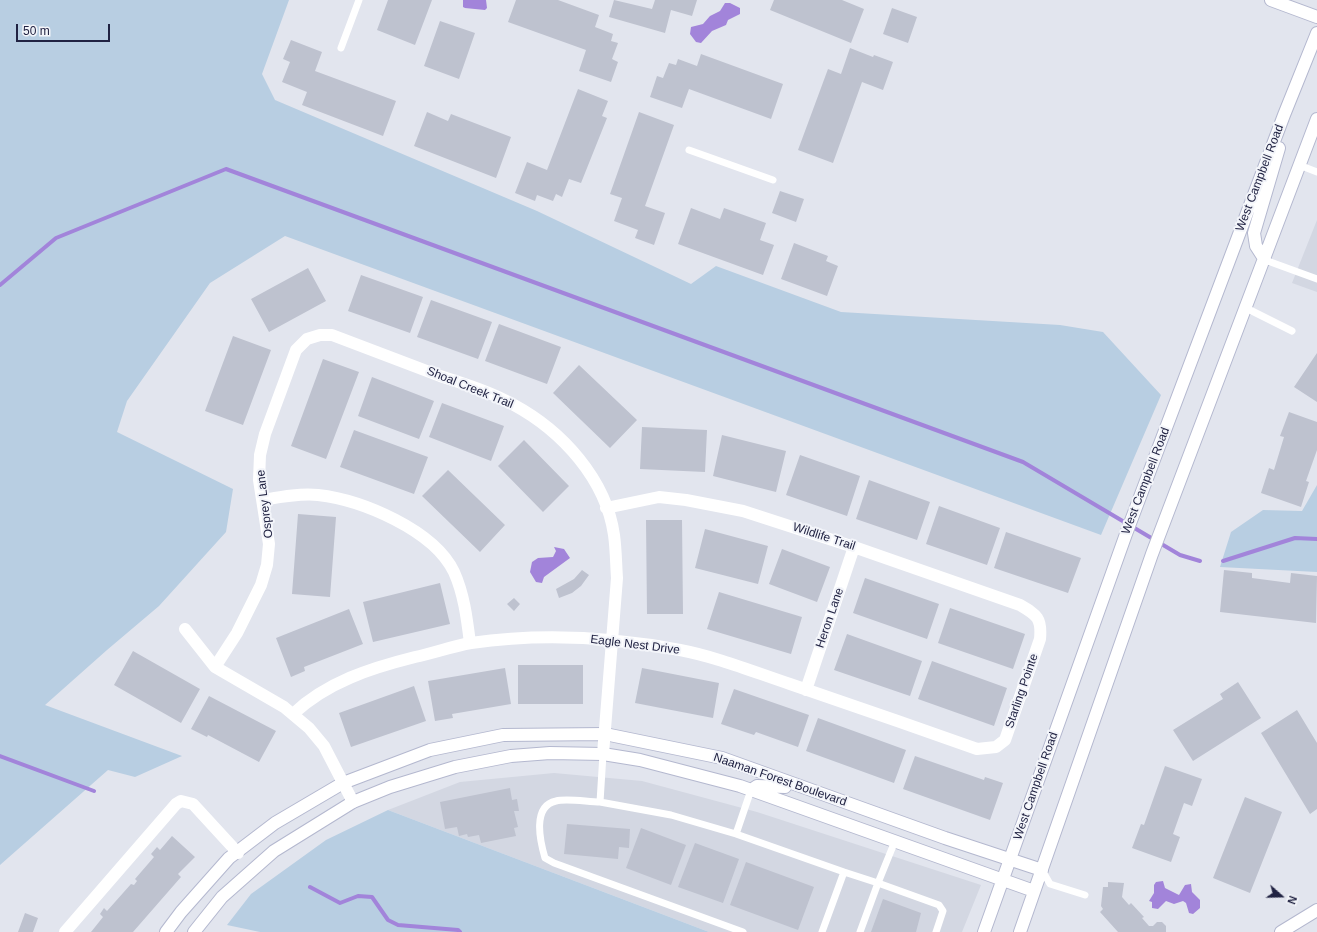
<!DOCTYPE html>
<html>
<head>
<meta charset="utf-8">
<style>
	body { margin:0 }
	#map { position:relative; width:1317px; height:932px; overflow:hidden; background:#e2e5ee; font-family:Helvetica,sans-serif }
	canvas { display:block }
	.north { position:absolute; left:1261px; top:876px; width:40px; height:40px; -webkit-text-stroke:3px #f3f5fa; paint-order:stroke; rotate:110deg; font-size:11px; font-weight:700; line-height:16px; text-align:center; color:#202242 }
	.north::after { content:''; display:block; margin:auto; width:14px; height:18px; background:#202242; clip-path:polygon(50% 0,100% 100%,50% 72%,0 100%) }
	.scale { position:absolute; left:16px; top:24px; width:94px; height:18px; box-sizing:border-box; border:2px solid #202242; border-top:0; padding-left:5px; font-size:12px; line-height:14px; white-space:nowrap; color:#202242; -webkit-text-stroke:3px #f3f5fa; paint-order:stroke }
</style>
</head>
<body>
<div id="map">
<canvas width="1317" height="932"></canvas>
<div class="north">N</div>
<div class="scale">50 m</div>
</div>
<script>
const context = document.querySelector('canvas').getContext('2d');
context.lineJoin = 'round';
function fillPath(path, color) { context.fillStyle = color; context.fill(path, 'evenodd'); }
function stroke(path, color, width, dash) { context.strokeStyle = color; context.lineWidth = width; context.lineCap = dash ? 'butt' : 'round'; context.setLineDash(dash || []); context.stroke(path); }
function drawText(font, color, halo, rows, align = 'center') {
  context.font = font + ' Helvetica,sans-serif'; context.lineWidth = 4; context.setLineDash([]); context.textBaseline = 'middle'; context.strokeStyle = halo; context.fillStyle = color; for (const [text, x, y, turn = 0] of rows) {
    context.save(); context.translate(x, y); context.rotate((+turn || 0) * Math.PI / 180); context.textAlign = isNaN(turn) ? turn : align; if (halo) context.strokeText(text, 0, 0); context.fillText(text, 0, 0); context.restore();
  }
}
fillPath(new Path2D(`
	M1317,220v72l-25,-9z
	M554,773l88,8 115,31 224,73 -19,47h-253l-321,-122 72,-28z`), '#d3d7e2');
fillPath(new Path2D(`
	M0,0h289l-27,74 13,26 262,111 154,73 25,-18 125,46 219,13 43,7 58,63 -60,140 -816,-299 -75,47 -83,118 -10,31 116,57 -7,43 -67,74 -52,44 -62,55 137,51 -47,21 -27,-7 -108,95z
	M1317,485v87l-97,-5 11,-35 32,-22 39,1z
	M388,810l321,122h-449l-33,-7 24,-31 75,-54z`), '#b8cee2');
fillPath(new Path2D(`
	M463,0h23l1,8 -2,2 -20,-2 -2,-1z
	M725,3h5l10,5v6l-12,6 -2,5 -14,6 -11,12 -5,-1 -6,-8 1,-7 12,-3 7,-8 10,-5z
	M554,547l10,2 6,9 -26,19 -2,6 -6,-1 -6,-10 2,-10 6,-4 15,-1 3,-6z
	M1163,881l2,7 14,7 6,-10 6,-1 1,8 8,8v8l-7,6 -4,-1 -3,-10 -3,-2 -9,3 -8,-3 -8,8 -6,-1v-6l-3,-1 5,-8v-8l2,-3z`), '#a284da');
stroke(new Path2D(`
	M0,285l56,-47 170,-69 797,293 157,93 20,6
	M1223,561l72,-23 22,1
	M0,756l94,35
	M310,887l30,16 18,-7 14,1 16,23 10,5 60,5 2,2`), '#a284da', 4);
fillPath(new Path2D(`
	M388,0h44l-17,45 -38,-15z
	M516,0h42l41,15 -4,12 18,7 -2,7 7,2 -6,16 6,3 -7,20 -32,-11 7,-21 -78,-28z
	M614,0l38,9 3,-9h42l-5,16 -21,-6 -6,23 -56,-16z
	M774,0h68l22,9 -13,34 -81,-33z
	M892,8l25,9 -9,26 -25,-9z
	M440,21l35,12 -16,46 -35,-13z
	M291,40l31,12 -7,19 81,30 -13,35 -81,-31 5,-13 -25,-10 8,-20 -7,-3z
	M850,48l23,9 1,-2 19,7 -10,28 -21,-8 -29,81 -35,-13 30,-81 13,5z
	M701,54l82,30 -12,35 -82,-30 -7,19 -32,-11 7,-21 6,2 6,-15 7,2 2,-6 19,7z
	M578,89l30,12 -6,15 5,2 -26,65 -12,-4 -7,18 -6,-3 -3,7 -16,-6 -2,6 -20,-8 12,-31 20,8z
	M427,112l21,9 3,-7 60,23 -15,41 -82,-32z
	M639,112l35,13 -29,81 20,7 -11,32 -19,-7 3,-8 -24,-9 8,-23 -12,-4z
	M780,191l24,8 -8,23 -24,-9z
	M691,208l29,11 4,-11 42,15 -6,17 14,5 -11,30 -85,-31z
	M794,243l34,13 -2,5 12,5 -11,30 -46,-17z
	M308,268l18,33 -57,31 -18,-33z
	M361,275l62,22 -13,36 -62,-22z
	M431,300l61,22 -14,37 -61,-22z
	M499,324l62,23 -14,37 -62,-23z
	M233,336l38,14 -28,75 -38,-14z
	M1317,353v49l-23,-15z
	M323,359l36,13 -33,87 -35,-13z
	M579,365l58,55 -27,28 -57,-55z
	M372,377l62,24 -15,38 -61,-23z
	M442,403l62,23 -13,35 -62,-24z
	M1289,412l28,10v28l-11,31 3,1 -8,25 -40,-14 8,-25 5,2 10,-33 -4,-1z
	M642,427l65,3 -2,42 -65,-3z
	M354,430l74,27 -14,37 -74,-27z
	M722,435l64,16 -10,41 -63,-16z
	M524,440l45,46 -26,26 -45,-46z
	M800,455l60,21 -13,40 -61,-21z
	M448,470l57,55 -25,27 -58,-56z
	M869,480l61,22 -13,38 -61,-21z
	M939,506l61,22 -13,37 -61,-21z
	M298,514l38,3 -6,80 -38,-3z
	M646,520h36l1,94h-36z
	M705,529l63,17 -10,38 -63,-16z
	M1006,532l75,26 -13,35 -74,-25z
	M782,549l48,18 -13,35 -48,-18z
	M582,570l7,5 -8,11 -9,7 -13,5 -3,-9 18,-10z
	M1224,570l28,3v5l38,5 1,-10 26,3 -1,47 -96,-11z
	M865,578l74,26 -12,35 -74,-26z
	M440,583l10,41 -77,18 -10,-40z
	M719,592l83,25 -11,37 -84,-25z
	M514,598l6,6 -6,7 -7,-7z
	M950,608l75,26 -12,35 -75,-26z
	M349,609l14,35 -59,23 1,4 -14,6 -15,-39z
	M847,634l75,27 -12,35 -76,-26z
	M133,651l67,38 -19,34 -67,-38z
	M932,661l75,27 -13,38 -76,-27z
	M518,665h65v39h-65z
	M505,668l6,36 -59,10 1,4 -18,3 -7,-40z
	M642,668l77,15 -6,35 -78,-15z
	M1238,682l23,36 -68,43 -20,-31 50,-31 -3,-5z
	M414,686l12,35 -75,26 -12,-34z
	M734,689l75,26 -11,32 -42,-15 -2,3 -33,-11z
	M209,696l67,35 -17,31 -51,-27 -1,2 -16,-8z
	M1297,710l20,33v66l-7,5 -49,-81z
	M818,718l88,32 -12,33 -88,-32z
	M915,756l69,24 1,-3 18,6 -13,37 -87,-31z
	M1165,766l37,13 -10,27 -8,-3 -11,31 7,3 -9,25 -39,-14 9,-24 3,1z
	M510,788l2,12 5,-1 2,12h-5l4,16 -4,1 2,8 -35,7 -2,-8 -11,2 -1,-3 -8,2 -2,-9 -12,2 -5,-27z
	M1245,797l37,15 -32,81 -37,-15z
	M567,824l63,5 -1,19 -10,-1 -1,12 -54,-5z
	M641,828l45,17 -15,40 -45,-17z
	M172,836l23,21 -17,17 3,3 -48,55h-42l12,-15 -3,-3 4,-6 3,3 24,-27 3,1 3,-4 -2,-2 19,-22 -3,-3 6,-7 3,3z
	M695,843l44,16 -16,44 -45,-16z
	M746,862l68,25 -16,43 -68,-25z
	M1108,882l16,1 -2,14 7,8 2,-2 13,14 -2,1 7,8h4l4,-4h5l4,4v6h-48l-18,-20 3,-3 -2,-3 2,-19h5z
	M883,899l38,14 -5,19h-45z
	M25,913l13,5 -5,14h-15z`), '#bec2cf');
const secondary = new Path2D(`
	M1271,0l46,17
	M1265,260l-9,-14 -2,-13 25,-85
	M751,790l6,-4 28,1
	M166,932l15,-20 48,-54 46,-35 68,-40 87,-33 73,-15 102,-1 117,24 223,80 97,32
	M194,932l28,-35 52,-46 79,-49 37,-15 65,-20 56,-11 39,-3 53,1 37,6 100,26 294,105
	M984,932l142,-398 158,-419 33,-82
	M1020,932l132,-378 165,-435
	M1281,932l36,-22`);
stroke(secondary, '#b4b8cf', 14);
stroke(new Path2D(`
	M341,48l18,-48
	M689,150l84,30
	M1299,165l18,7
	M1265,260l52,19
	M1246,308l46,23
	M603,754l-3,48c-12,0 -33,-4 -44,-1 -24,5 -16,40 -11,57l9,5 189,69
	M600,802l71,13 65,19 108,38 -22,60
	M736,834l15,-44
	M895,841l-17,42 61,22 4,6 -7,21
	M1042,870l8,14 35,11
	M844,872l34,11 -18,49`), '#fff', 7);
stroke(new Path2D(`
	M263,500c17,-3 37,-7 55,-5 44,5 116,35 136,77 10,22 13,47 16,71
	M185,629l30,38 69,40 25,21 15,18 29,56
	M215,667l22,-34 24,-48 6,-20 2,-21 -10,-64 1,-25 5,-21 31,-84 11,-11 13,-4h12c36,14 72,27 108,41 25,8 51,16 74,29 48,26 92,74 100,130 2,14 2,29 3,43l-14,176
	M806,690l48,-143
	M293,714c34,-32 78,-46 122,-57 19,-4 38,-11 56,-14 68,-10 142,-6 209,7 37,7 74,22 110,34 62,21 125,43 187,65l19,-2 9,-7 35,-101c2,-21 -3,-24 -20,-34l-166,-58 -111,-36 -57,-11 -27,-3 -53,11
	M65,932l111,-128 5,-3 12,3 45,49`), '#fff', 12);
stroke(secondary, '#fff', 12);
drawText('12px', '#202242', '#f3f5fa', [
	["West Campbell Road",1260,178,-69],
	["Shoal Creek Trail",470,388,22],
	["West Campbell Road",1146,481,-69],
	["Osprey Lane",265,504,-97],
	["Wildlife Trail",824,537,18],
	["Heron Lane",830,618,-71],
	["Eagle Nest Drive",635,645,7],
	["Starling Pointe",1022,691,-71],
	["Naaman Forest Boulevard",780,780,19],
	["West Campbell Road",1036,786,-71]
]);
</script>
</body>
</html>
